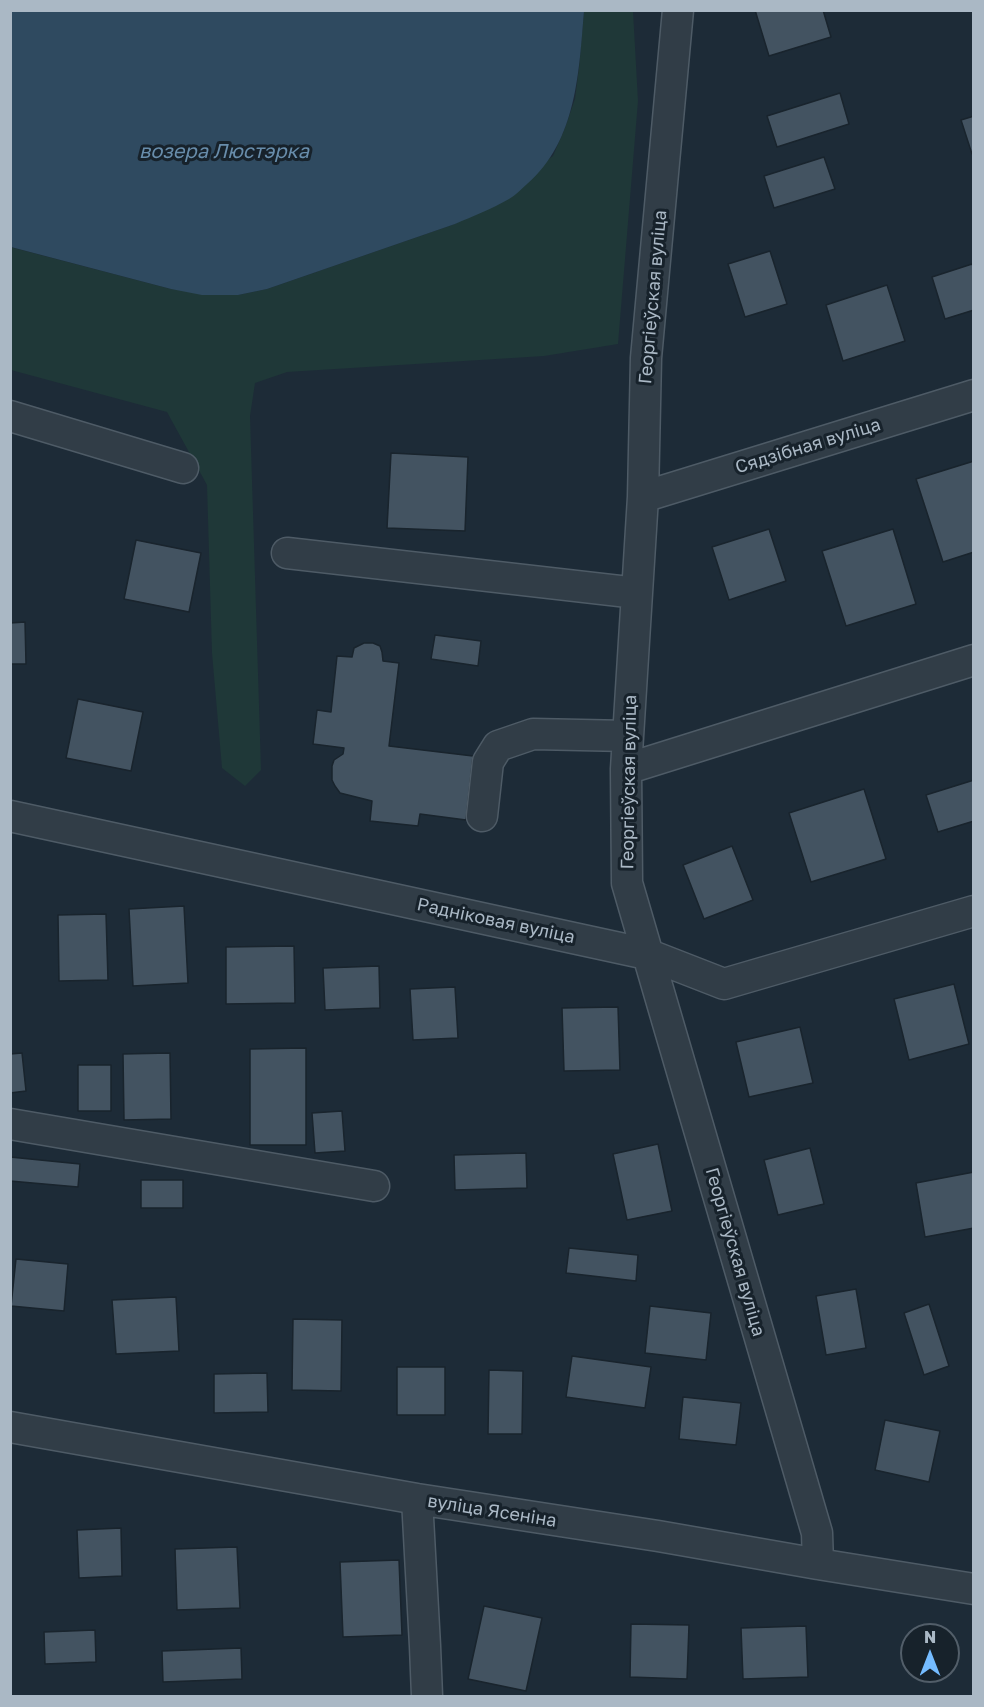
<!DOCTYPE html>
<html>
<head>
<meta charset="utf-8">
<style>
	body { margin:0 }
	#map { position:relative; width:984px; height:1707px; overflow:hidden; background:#1d2b37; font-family:"Golos Text",sans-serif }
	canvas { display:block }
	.frame { position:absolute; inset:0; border:12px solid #aab8c5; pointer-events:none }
	.north { position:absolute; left:900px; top:1623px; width:60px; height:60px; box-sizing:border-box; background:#17222b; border:2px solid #525e69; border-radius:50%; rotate:0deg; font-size:16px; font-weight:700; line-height:24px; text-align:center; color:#aab8c5 }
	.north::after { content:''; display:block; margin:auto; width:21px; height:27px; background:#75bcff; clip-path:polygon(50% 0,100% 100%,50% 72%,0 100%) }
</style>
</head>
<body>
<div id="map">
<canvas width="984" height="1707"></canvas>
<div class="frame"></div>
<div class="north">N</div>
</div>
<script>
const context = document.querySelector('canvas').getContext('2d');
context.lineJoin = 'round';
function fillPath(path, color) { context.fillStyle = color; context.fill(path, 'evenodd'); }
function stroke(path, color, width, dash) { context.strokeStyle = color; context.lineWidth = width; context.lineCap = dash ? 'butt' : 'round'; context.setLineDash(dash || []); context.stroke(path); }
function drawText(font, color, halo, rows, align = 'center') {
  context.font = font + ' "Golos Text",sans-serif'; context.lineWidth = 6; context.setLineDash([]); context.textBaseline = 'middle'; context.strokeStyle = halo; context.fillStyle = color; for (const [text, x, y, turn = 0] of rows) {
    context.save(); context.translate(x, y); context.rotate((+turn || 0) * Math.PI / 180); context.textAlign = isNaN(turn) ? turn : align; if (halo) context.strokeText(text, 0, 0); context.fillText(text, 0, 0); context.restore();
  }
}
fillPath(new Path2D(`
	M584,11h49l5,90 -20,243 -74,12 -257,16 -32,11 -5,33 11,354 -16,16 -23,-18 -10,-115 -5,-168 -40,-73 -156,-42 -1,-123 161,42 67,6 29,-6 188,-65 98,-68 12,-28 10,-29 4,-31z`), '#1f3838');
fillPath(new Path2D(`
	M10,11l1,-1 573,1c-5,60 -7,130 -57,173 -6,5 -11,11 -18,15 -17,10 -36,17 -54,25l-188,65 -29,6h-36l-31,-6 -160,-42z`), '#2f4a60');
const building = new Path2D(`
	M755,10h68l8,27 -62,19z
	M840,93l9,31 -72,23 -10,-31z
	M974,116v37l-2,1 -11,-34z
	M824,157l11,32 -61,19 -10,-32z
	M770,251l17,53 -42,13 -17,-53z
	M972,264l2,5v41l-29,9 -13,-42z
	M887,285l18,56 -62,20 -17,-56z
	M391,453l77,4 -3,74 -78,-3z
	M974,461v91l-31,10 -27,-83z
	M769,529l17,52 -57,19 -17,-53z
	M893,529l23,75 -70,22 -24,-75z
	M136,540l65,13 -12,59 -65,-13z
	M25,622l1,42h-16v-41z
	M435,635l46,6 -3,25 -47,-7z
	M364,643h9l7,3 2,6 1,9 16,2 -10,83 84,10 -7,64 -46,-6 -2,12 -48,-5 2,-20 -32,-8 -5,-7 -3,-6v-14l2,-6 9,-6 1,-6 -31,-4 4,-34 14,2 6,-56 15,1 2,-9z
	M78,699l65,13 -12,59 -65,-13z
	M974,780v41l-36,11 -12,-37z
	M864,789l22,70 -75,23 -22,-69z
	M732,846l21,54 -49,19 -21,-54z
	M184,906l4,77 -55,3 -4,-77z
	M106,914l2,66 -49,1 -1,-66z
	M294,946l1,57 -69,1v-57z
	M379,966l1,42 -55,2 -2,-42z
	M954,984l15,60 -60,16 -15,-61z
	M455,987l3,51 -45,2 -3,-51z
	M618,1007l2,63 -56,1 -2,-63z
	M800,1027l13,56 -64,14 -13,-55z
	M306,1048v97h-56v-96z
	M22,1053l4,38 -16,2v-39z
	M170,1053l1,66 -47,1 -1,-66z
	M78,1065h33v46h-33z
	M342,1111l3,40 -30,2 -3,-40z
	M658,1144l14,67 -45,9 -14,-66z
	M810,1148l14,56 -46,11 -14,-55z
	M526,1153l1,35 -72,2 -1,-35z
	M10,1157l70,7 -2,23 -68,-6z
	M974,1172v56l-49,9 -9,-54z
	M141,1180h42v28h-42z
	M569,1248l69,7 -2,26 -70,-8z
	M16,1259l52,5 -4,47 -53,-5z
	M856,1289l10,59 -40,7 -10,-59z
	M176,1297l3,54 -63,3 -4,-54z
	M929,1304l20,62 -25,9 -20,-62z
	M650,1306l61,7 -5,47 -61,-7z
	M293,1319l49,1 -1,71 -49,-1z
	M572,1356l79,11 -6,41 -79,-11z
	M397,1367h48v48h-48z
	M489,1370l34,1 -1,63h-34z
	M267,1373l1,39 -54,1v-39z
	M683,1397l58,6 -5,42 -57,-6z
	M885,1420l55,11 -11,51 -54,-12z
	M121,1528l1,48 -43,2 -2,-48z
	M237,1547l3,61 -63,2 -2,-61z
	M399,1560l3,75 -59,2 -3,-75z
	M484,1606l58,12 -16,73 -58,-12z
	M631,1624l58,1 -2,54 -57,-2z
	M806,1626l2,51 -65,2 -2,-51z
	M95,1630l1,32 -51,2 -1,-32z
	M241,1648l1,31 -79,3 -1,-31z`);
fillPath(building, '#435361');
stroke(building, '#19242d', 1.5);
const minor = new Path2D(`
	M678,10l-32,348 -3,139 -17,272 1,114 190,650 1,31
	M10,416l173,52
	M643,497l331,-102
	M287,553l350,40
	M626,769l348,-109
	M10,816l637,138 77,30 250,-73
	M482,816l6,-54 10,-16 35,-12 95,2
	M10,1124l364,62
	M10,1427l407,72 241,37 160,28 156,25
	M417,1499l8,147 2,50`);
stroke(minor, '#4e5b66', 33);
stroke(minor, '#313d47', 30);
drawText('18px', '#aab8c5', '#17222b', [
	["Георгіеўская вуліца",653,297,-85],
	["Сядзібная вуліца",808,446,-17],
	["Георгіеўская вуліца",629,782,-89],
	["Радніковая вуліца",496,921,12],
	["Георгіеўская вуліца",735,1252,74],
	["вуліца Ясеніна",492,1511,9]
]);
drawText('italic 20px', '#688dab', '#17222b', [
	["возера Люстэрка",224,152]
]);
</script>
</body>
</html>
